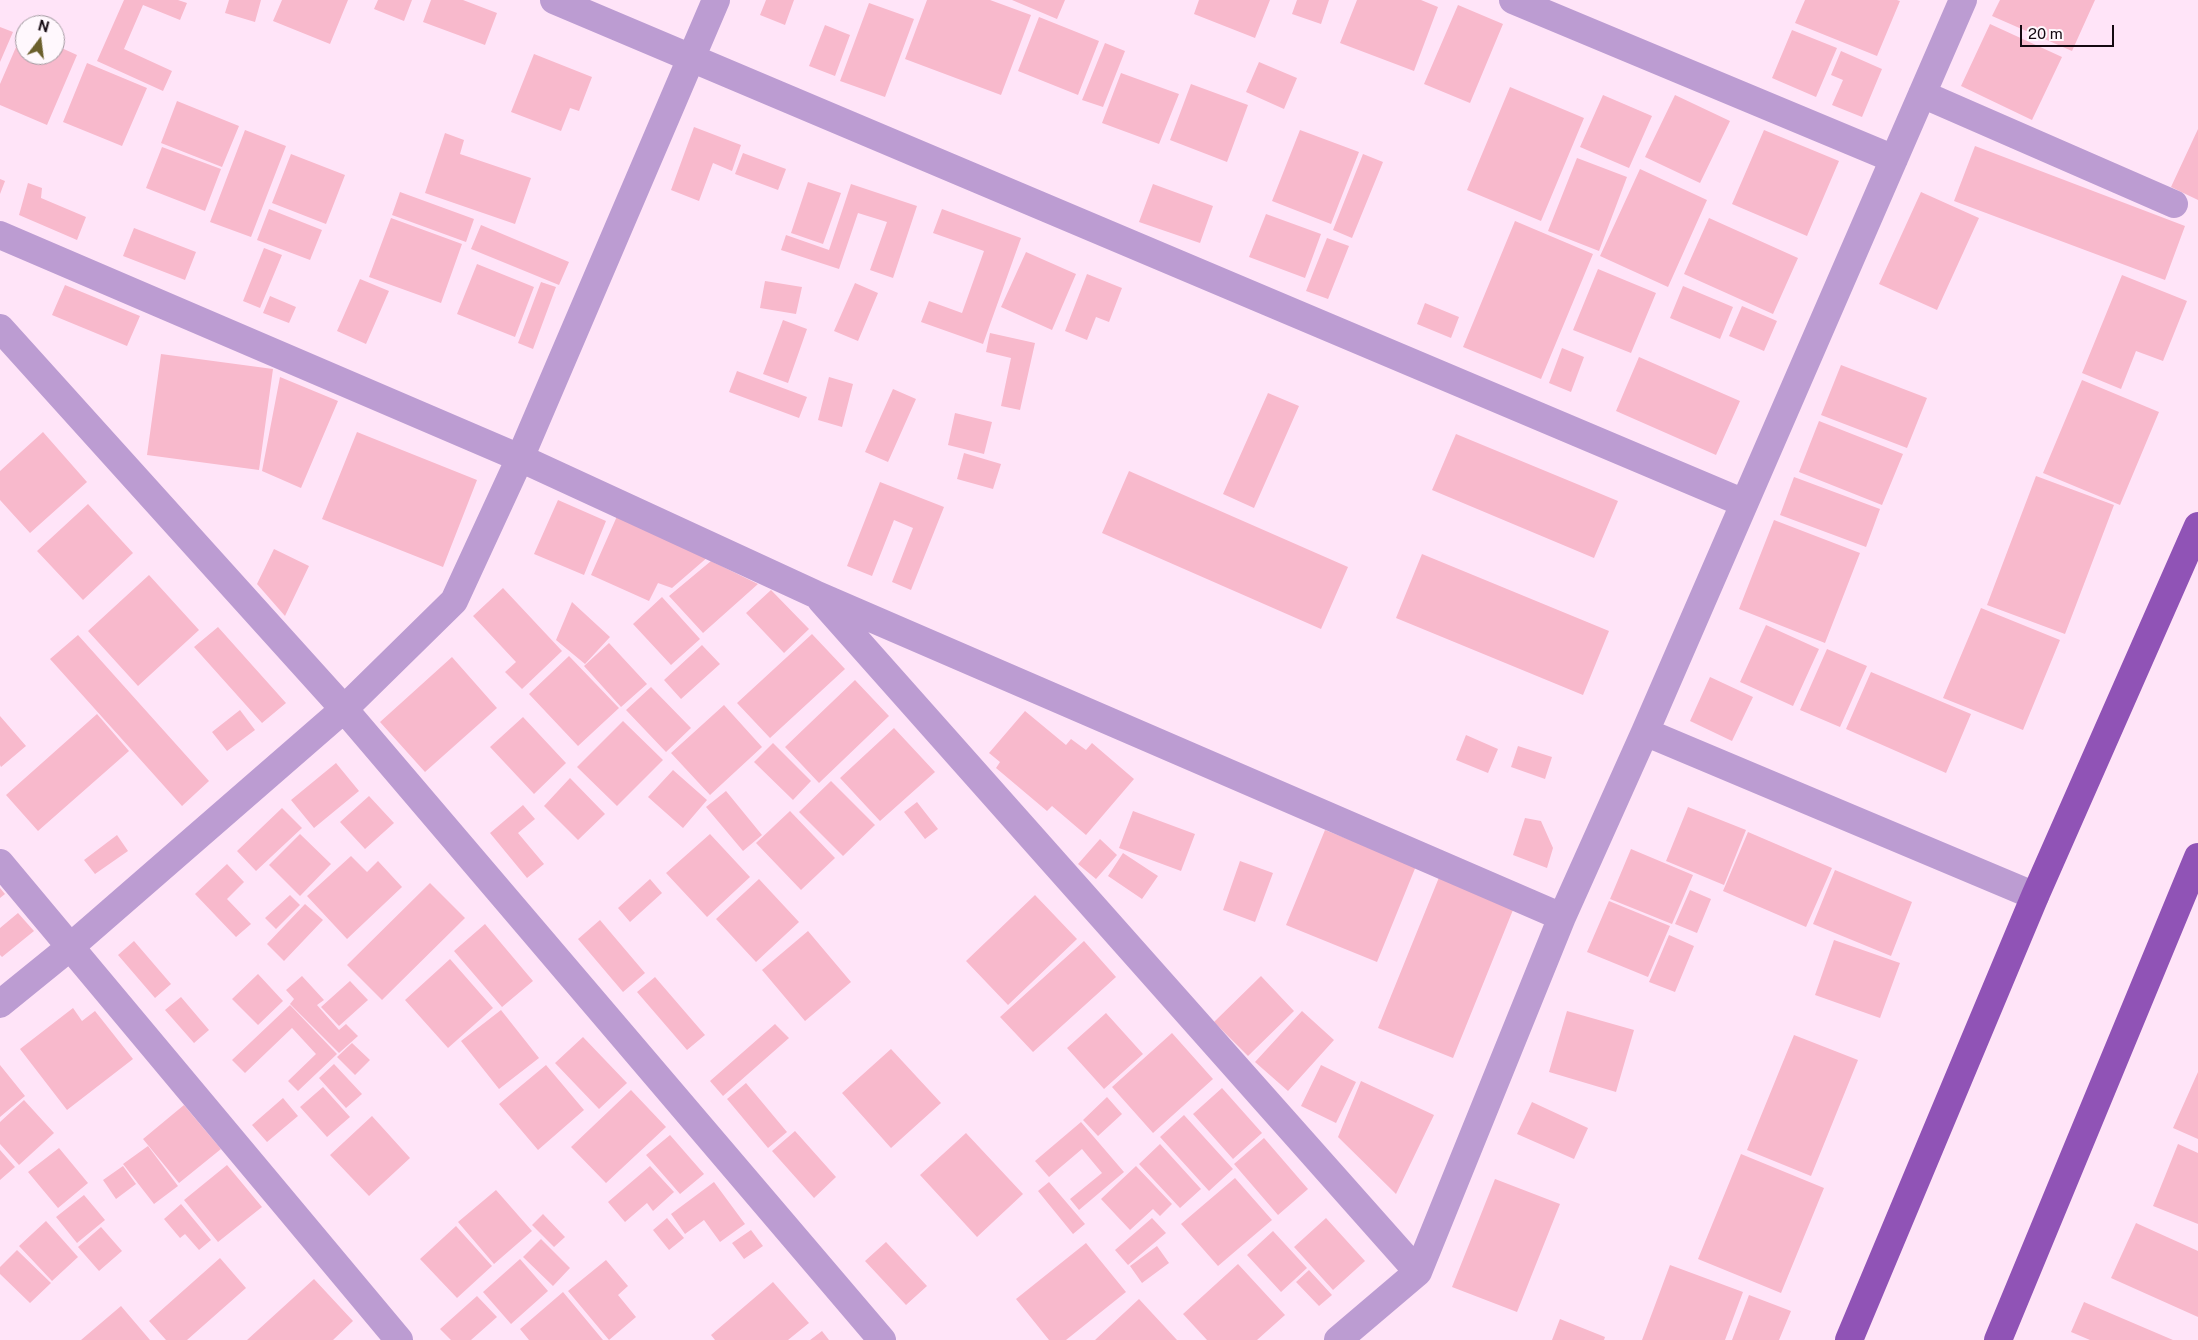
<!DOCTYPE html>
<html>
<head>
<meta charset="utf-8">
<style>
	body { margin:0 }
	#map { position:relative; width:2198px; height:1340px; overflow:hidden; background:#ffe4f8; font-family:"Public Sans",sans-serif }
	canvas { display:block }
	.north { position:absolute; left:15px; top:15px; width:50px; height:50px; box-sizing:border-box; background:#fff8fd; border:1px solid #a1989f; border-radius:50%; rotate:15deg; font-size:14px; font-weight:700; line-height:20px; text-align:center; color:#140911 }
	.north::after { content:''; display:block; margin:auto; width:18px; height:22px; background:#6b5f2c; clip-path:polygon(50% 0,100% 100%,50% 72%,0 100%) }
	.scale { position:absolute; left:2020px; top:25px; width:94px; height:22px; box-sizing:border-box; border:2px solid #140911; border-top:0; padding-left:6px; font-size:15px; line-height:18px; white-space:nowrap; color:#140911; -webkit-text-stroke:4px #fff8fd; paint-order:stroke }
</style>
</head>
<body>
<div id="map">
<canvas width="2198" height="1340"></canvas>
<div class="north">N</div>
<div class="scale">20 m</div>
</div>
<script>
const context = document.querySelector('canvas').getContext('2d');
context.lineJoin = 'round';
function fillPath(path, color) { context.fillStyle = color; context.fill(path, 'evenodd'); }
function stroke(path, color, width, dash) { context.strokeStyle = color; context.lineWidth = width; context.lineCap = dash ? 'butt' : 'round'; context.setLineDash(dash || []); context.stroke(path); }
fillPath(new Path2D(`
	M124,0h54l9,3 -7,17 -37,-15 -19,44 48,22 -9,20 -66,-30z
	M229,0h32l-6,22 -30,-9z
	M282,0h66l-18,44 -57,-23z
	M378,0h34l-8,21 -30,-12z
	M431,0h32l34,13 -12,32 -62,-23z
	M766,0h28l-9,25 -25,-10z
	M927,0h63l41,15 -30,80 -96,-36z
	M1012,0h53l-8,19z
	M1199,0h71l-15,38 -61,-24z
	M1297,0h32l-8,24 -29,-10z
	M1357,0h64l17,7 -24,64 -74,-28z
	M1805,0h92l3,1 -23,55 -82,-33z
	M2000,0h95l-23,51 -80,-35z
	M869,3l45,16 -29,78 -45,-16z
	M1458,5l45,19 -33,79 -46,-19z
	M1039,17l60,24 -21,54 -60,-24z
	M1990,24l72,33 -30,63 -71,-34z
	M825,25l25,10 -15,41 -26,-10z
	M0,27l13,5 -13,30z
	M1792,30l45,18 -21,49 -44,-19z
	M23,31l2,1v23h30v-10l22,10 -30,70 -47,-20v-21z
	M1105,43l20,8 -22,56 -21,-7z
	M1841,51l41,18 -20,48 -30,-12 11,-25 -12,-5z
	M534,54l58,23 -13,34 -9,-3 -9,23 -50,-19z
	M1259,62l38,16 -13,31 -38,-17z
	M87,63l60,25 -25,58 -59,-24z
	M1121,73l58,21 -20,50 -57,-21z
	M1191,84l57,21 -21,57 -57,-22z
	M1510,87l74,31 -43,103 -74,-31z
	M1603,95l49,21 -23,52 -49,-21z
	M1675,95l55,26 -30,62 -55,-26z
	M177,101l62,25 -17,41 -61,-24z
	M694,127l47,18 -9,26 -19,-8 -14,38 -28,-11z
	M2198,129v71l-27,-13z
	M245,130l41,16 -35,91 -41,-15z
	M1300,130l59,22 -28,72 -59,-23z
	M1764,130l75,31 -32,75 -75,-32z
	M445,133l19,7 -4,14 71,24 -16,46 -90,-31z
	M1975,146l210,80 -20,54 -211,-79z
	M162,147l59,22 -16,42 -59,-23z
	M743,153l43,16 -8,21 -43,-16z
	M291,154l54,21 -19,49 -54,-21z
	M1363,154l20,8 -31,76 -19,-8z
	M1577,158l50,19 -28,74 -51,-20z
	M1640,169l67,31 -39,87 -68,-31z
	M0,179l5,2 -5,13z
	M808,182l33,11 -18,51 -32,-11z
	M28,183l14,5 -1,10 45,19 -9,23 -58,-25z
	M851,184l66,22 -24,72 -23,-8 17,-48 -29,-9 -19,56 -58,-19 5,-15 43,15z
	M1153,184l60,22 -13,37 -61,-21z
	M400,192l74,27 -8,23 -74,-27z
	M1921,192l58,26 -42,92 -58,-26z
	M269,209l53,21 -12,30 -53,-20z
	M942,209l79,29 -38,106 -62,-22 8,-21 33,12 22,-62 -51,-18z
	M1266,214l55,20 -16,44 -56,-21z
	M391,218l71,26 -21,59 -72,-26z
	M1709,218l89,40 -25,56 -89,-40z
	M1515,221l78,33 -52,125 -78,-32z
	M481,225l88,37 -10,23 -88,-36z
	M134,228l62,24 -11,28 -62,-24z
	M1327,238l22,8 -21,53 -22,-8z
	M264,248l18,7 -22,53 -17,-7z
	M1026,252l50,22 -24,56 -51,-23z
	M477,264l57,23 -19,50 -58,-23z
	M1598,269l58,24 -25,60 -58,-23z
	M1087,274l35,14 -13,34 -13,-5 -9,23 -22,-9z
	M2122,275l65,26 -24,60 -27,-10 -15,38 -39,-16z
	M360,279l29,12 -23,53 -29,-13z
	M765,281l37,6 -6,27 -36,-6z
	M541,282l15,5 -23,62 -15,-6z
	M855,283l23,10 -20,48 -24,-10z
	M65,285l75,31 -13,30 -75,-31z
	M1683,286l50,21 -13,32 -50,-21z
	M270,296l26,11 -7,16 -26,-10z
	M1425,303l34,14 -8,21 -34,-14z
	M1742,306l35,15 -13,30 -35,-15z
	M783,320l24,9 -19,54 -25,-9z
	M990,333l45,10 -15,67 -19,-4 10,-48 -25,-6z
	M1562,348l22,9 -13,35 -22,-9z
	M161,354l112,15 -14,101 -112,-15z
	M1639,357l101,44 -24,54 -100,-44z
	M1841,365l86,33 -20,50 -86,-33z
	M737,371l70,26 -8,21 -70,-26z
	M280,377l58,24 -37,87 -39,-17z
	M829,377l24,7 -11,43 -24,-7z
	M2082,380l77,32 -39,93 -77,-32z
	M893,389l23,10 -28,63 -23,-10z
	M1268,393l31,13 -45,102 -31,-14z
	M955,413l37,9 -8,32 -36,-9z
	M1819,421l84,33 -21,51 -83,-33z
	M43,432l44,50 -57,51 -30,-33v-29z
	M357,432l120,48 -34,87 -121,-48z
	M1456,434l162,67 -24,57 -162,-68z
	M964,453l37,11 -8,25 -36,-10z
	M1129,471l219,96 -27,62 -219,-96z
	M2036,476l78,29 -49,129 -78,-29z
	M1794,477l86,32 -14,38 -86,-32z
	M880,482l64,25 -33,83 -19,-8 21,-54 -19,-8 -22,56 -25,-10z
	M558,500l48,21 -22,54 -50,-21z
	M88,504l45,49 -50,47 -46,-49z
	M618,514l91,42 -37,32 -14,-5 -9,18 -58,-26z
	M1774,520l86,33 -35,90 -86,-34z
	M274,549l35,17 -24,50 -28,-32z
	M1422,554l187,77 -26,64 -187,-77z
	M711,561l47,23 -55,49 -34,-37z
	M149,575l50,55 -61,56 -50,-55z
	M503,588l59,63 -40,38 -17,-17 11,-10 -43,-46z
	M771,590l38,39 -25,24 -38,-40z
	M662,597l38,42 -29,26 -38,-41z
	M572,602l38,35 -25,27 -29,-24z
	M1981,608l79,32 -37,90 -80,-32z
	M1766,625l53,24 -26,57 -53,-24z
	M218,627l68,76 -24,20 -68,-76z
	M812,634l33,35 -75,69 -33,-35z
	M78,635l131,146 -27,25 -132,-147z
	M609,643l38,41 -26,23 -37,-41z
	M702,645l18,19 -39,35 -17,-19z
	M1827,649l40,17 -27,61 -40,-17z
	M569,656l50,52 -41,38 -49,-52z
	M452,657l45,51 -72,64 -45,-50z
	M1871,672l100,42 -25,59 -100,-44z
	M1710,677l43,20 -21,44 -42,-20z
	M855,680l34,36 -70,67 -34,-36z
	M651,687l40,41 -25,24 -40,-42z
	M724,705l38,42 -52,48 -39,-42z
	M240,710l15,20 -28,21 -15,-19z
	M1025,711l41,34 5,-6 15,11 6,-7 42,36 -48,56 -34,-29 -5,5 -51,-43 4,-6 -11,-9z
	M97,714l32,37 -91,80 -32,-36z
	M0,716l26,30 -25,21 -1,-2z
	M523,717l43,46 -32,31 -44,-47z
	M623,721l40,39 -46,46 -40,-39z
	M894,728l41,44 -55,49 -40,-43z
	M1466,735l32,14 -10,24 -32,-13z
	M773,743l38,38 -18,19 -39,-38z
	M1518,746l34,11 -7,22 -34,-12z
	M336,763l23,28 -45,37 -23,-28z
	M673,770l34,30 -24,28 -35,-31z
	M570,778l35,36 -27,26 -34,-34z
	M831,781l44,44 -32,31 -44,-44z
	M726,791l36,44 -19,16 -37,-44z
	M369,796l25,27 -29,26 -25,-27z
	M917,802l21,27 -13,10 -21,-27z
	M523,805l12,14 -17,14 26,31 -17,14 -37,-45z
	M1688,807l58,23 -22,55 -58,-24z
	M282,808l20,20 -46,43 -19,-20z
	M790,811l45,47 -34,32 -45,-47z
	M1133,811l62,23 -14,37 -62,-23z
	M1525,818l16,3 12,27 -6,20 -34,-13z
	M1325,830l91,36 -39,96 -91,-37z
	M1748,832l84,36 -26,59 -83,-36z
	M300,834l31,30 -31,32 -31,-31z
	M710,834l40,43 -43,40 -41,-44z
	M117,835l11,16 -33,23 -11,-14z
	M1100,839l17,16 -21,24 -18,-15z
	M1631,849l62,26 -21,49 -62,-25z
	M1123,853l35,23 -16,23 -34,-23z
	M351,856l16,16 11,-11 24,26 -55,52 -40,-43z
	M1240,861l33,12 -18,49 -32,-12z
	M227,864l17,18 -17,17 24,25 -15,13 -41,-43z
	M1835,870l77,32 -21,54 -78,-32z
	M1440,875l75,30 -62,153 -75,-30z
	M650,879l12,14 -32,29 -12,-14z
	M759,879l40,43 -43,40 -40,-43z
	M430,883l35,35 -83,82 -35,-35z
	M0,888l5,6 -5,4z
	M1690,890l21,9 -14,34 -22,-9z
	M290,895l10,10 -24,24 -11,-11z
	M1035,895l42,44 -69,66 -42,-44z
	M1609,901l61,25 -22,51 -61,-25z
	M305,904l18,16 -39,41 -17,-17z
	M18,913l16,18 -32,26 -2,-2v-27z
	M600,920l45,53 -22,19 -45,-53z
	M485,924l48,57 -31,26 -48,-56z
	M808,931l43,51 -46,39 -43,-51z
	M1669,935l25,11 -19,46 -26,-10z
	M1834,940l66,23 -20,55 -65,-23z
	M134,941l37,43 -16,14 -37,-43z
	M1084,941l32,36 -83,75 -33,-35z
	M450,959l43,49 -45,40 -43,-48z
	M258,974l25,27 -25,24 -26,-26z
	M302,976l22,24 -7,5 22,25 7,-6 12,12 -19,17 -49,-49 4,-5 -8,-9z
	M1261,976l33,35 -46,45 -34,-34z
	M655,977l50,58 -18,15 -50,-58z
	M350,981l18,19 -29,26 -18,-19z
	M181,997l28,33 -15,13 -29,-33z
	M290,1005l47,49 -39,37 -10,-10 28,-27 -24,-26 -47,45 -13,-13z
	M73,1008l9,13 13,-10 38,48 -66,51 -47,-61z
	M501,1010l38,48 -40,31 -38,-48z
	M1302,1011l32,29 -46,51 -33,-29z
	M1567,1011l67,19 -18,62 -67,-20z
	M1106,1013l37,41 -39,35 -37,-41z
	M775,1024l14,14 -66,58 -13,-15z
	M1172,1033l41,46 -60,54 -41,-46z
	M1794,1035l64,25 -47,116 -64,-26z
	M583,1037l44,46 -28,26 -44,-46z
	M352,1043l18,17 -15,15 -18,-18z
	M891,1049l50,54 -50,45 -49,-55z
	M334,1064l28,30 -16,14 -27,-30z
	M0,1065l25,31 -25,21z
	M546,1065l38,45 -46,40 -39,-46z
	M1321,1065l35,17 -20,41 -35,-17z
	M2198,1072v67l-25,-11z
	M1361,1081l73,34 -38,79 -58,-57z
	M746,1083l41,49 -19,16 -41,-49z
	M323,1087l27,30 -23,20 -27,-30z
	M1222,1088l40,45 -29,26 -40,-45z
	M631,1090l35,37 -60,56 -35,-36z
	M1107,1097l15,17 -24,22 -15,-16z
	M283,1098l15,18 -31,26 -15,-17z
	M24,1100l30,33 -35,32 -19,-21v-22z
	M1532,1102l56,26 -14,31 -57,-25z
	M184,1105l37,44 -42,34 -36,-44z
	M1184,1115l49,54 -24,22 -49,-54z
	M372,1116l38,42 -41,38 -39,-41z
	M1081,1122l43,50 -45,38 -9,-11 32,-26 -20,-24 -33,28 -14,-16z
	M795,1131l41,46 -22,21 -42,-47z
	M966,1133l57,61 -46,43 -57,-62z
	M670,1135l34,39 -24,20 -34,-39z
	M1264,1138l44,51 -30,26 -44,-51z
	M1160,1144l41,45 -21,19 -41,-44z
	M2178,1144l20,9v71l-45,-18z
	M148,1146l30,40 -24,18 -31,-40z
	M59,1148l29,35 -30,25 -30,-36z
	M0,1150l15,17 -15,13z
	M1741,1154l83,34 -43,105 -83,-34z
	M227,1165l35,42 -44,35 -34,-42z
	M123,1166l13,18 -20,15 -13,-19z
	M650,1166l24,26 -21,19 -6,-8 -22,19 -17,-20z
	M1136,1166l36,38 -12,12 -7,-7 -23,21 -29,-31z
	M1235,1178l37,42 -54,46 -37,-42z
	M1495,1179l65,25 -43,108 -65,-25z
	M714,1182l31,42 -25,18 -16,-22 -19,14 -14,-20z
	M1049,1182l36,42 -12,10 -35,-43z
	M496,1190l36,41 -38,33 -36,-42z
	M84,1195l21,25 -28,23 -21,-26z
	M181,1204l30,36 -12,10 -14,-16 -5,4 -16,-19z
	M543,1214l22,23 -11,10 -22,-22z
	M667,1218l17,20 -15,12 -16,-20z
	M1152,1218l14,15 -38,32 -13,-15z
	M1326,1218l39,43 -32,29 -39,-43z
	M46,1221l32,36 -26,24 -33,-35z
	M2136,1223l62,28v66l-87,-39z
	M456,1226l36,40 -35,32 -37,-39z
	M101,1227l21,24 -23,20 -21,-24z
	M751,1230l12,16 -19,13 -12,-16z
	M1273,1231l34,37 -26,24 -34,-37z
	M541,1239l29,29 -17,18 -30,-29z
	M886,1242l41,44 -21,19 -41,-44z
	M1086,1243l40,49 -60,48h-17l-33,-41z
	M1157,1246l12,17 -27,20 -12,-17z
	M17,1250l34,33 -21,20 -30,-29v-7z
	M220,1258l26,30 -59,52h-21l-17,-19z
	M520,1259l28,32 -37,33 -28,-32z
	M606,1260l22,26 -10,9 18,22 -27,23 -41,-49z
	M1238,1264l47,51 -28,25h-50l-24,-26z
	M1670,1265l73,27 -18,48h-83z
	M1309,1270l23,25 -13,11 -23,-24z
	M314,1279l39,42 -20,19h-86z
	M773,1282l36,41 -21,17h-73l-4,-5z
	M563,1292l40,48h-74l-9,-11z
	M1749,1295l42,16 -12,29h-47z
	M477,1296l20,21 -26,23h-20l-11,-11z
	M1139,1299l38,41h-82z
	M2084,1302l89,38h-83l-19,-8z
	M121,1306l29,34h-69z
	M1560,1319l45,18 -1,3h-52z
	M822,1331l7,9h-19z`), '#f8b9cc');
stroke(new Path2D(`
	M554,0l1190,503
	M1513,0l381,159
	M1922,94l252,110
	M0,235l520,223 295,136 747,323
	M0,328l344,381 538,631
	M821,600l597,672
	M1645,732l390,164
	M0,863l399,477
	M0,1004l69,-56 275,-239 110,-108 66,-143 196,-458
	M1338,1340l80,-68 144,-355 83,-185 318,-732`), '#bc9cd2', 28);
stroke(new Path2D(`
	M1849,1340l186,-444 163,-370
	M1998,1340l200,-483`), '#9053b6', 28);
</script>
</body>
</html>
